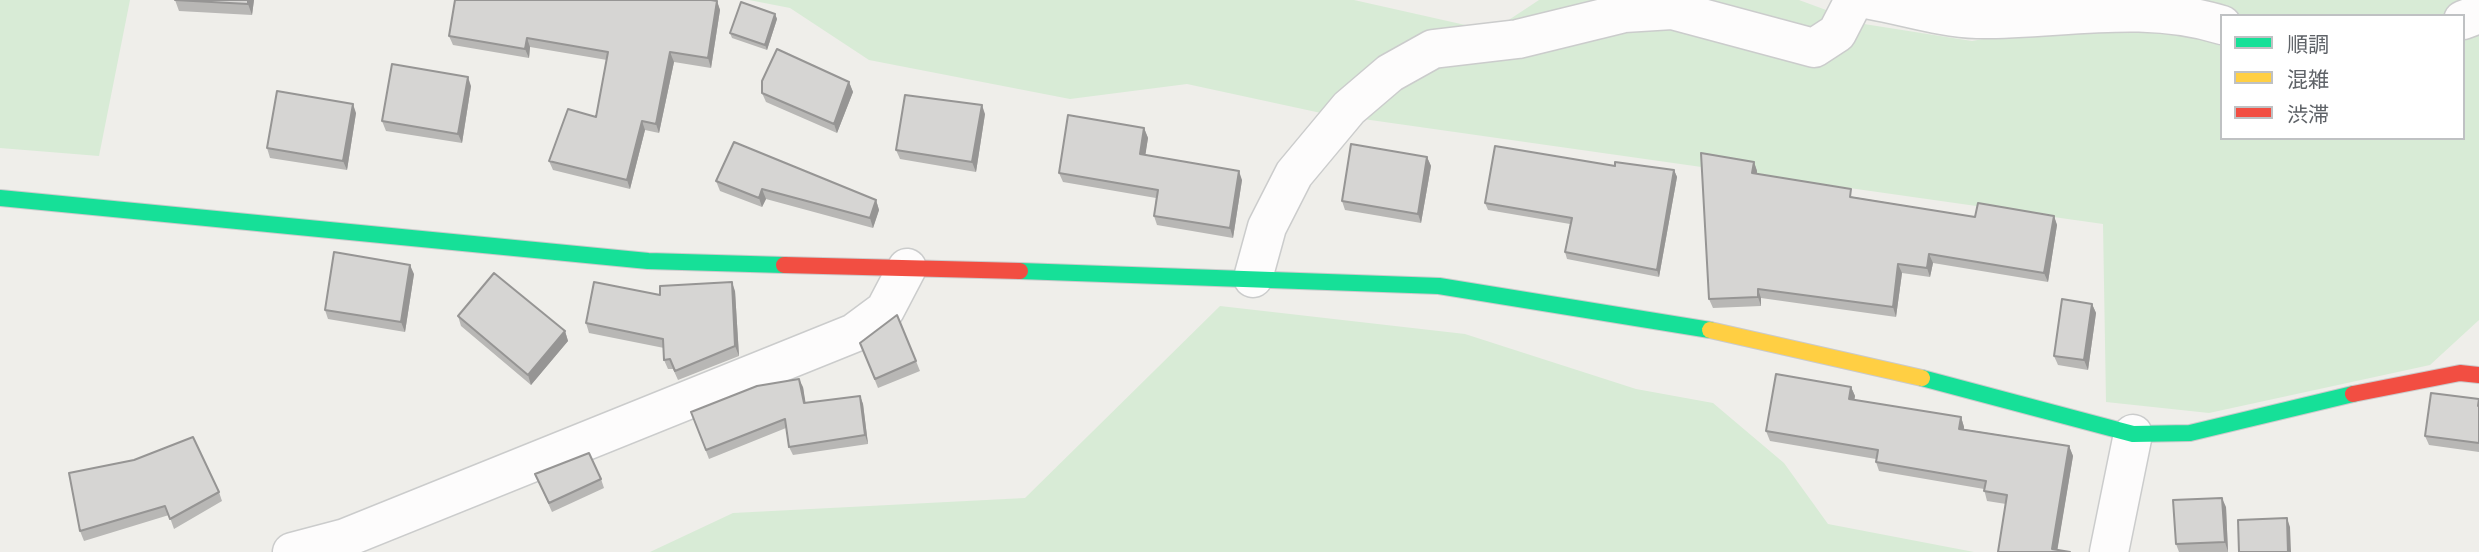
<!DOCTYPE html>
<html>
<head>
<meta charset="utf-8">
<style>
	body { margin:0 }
	#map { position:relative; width:2479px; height:552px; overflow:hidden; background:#efeeea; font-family:Manrope,"Noto Sans JP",sans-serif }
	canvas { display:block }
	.legend { position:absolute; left:2220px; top:14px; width:245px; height:126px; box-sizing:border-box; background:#fff; border:2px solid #bfc1c3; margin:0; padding:9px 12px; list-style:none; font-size:21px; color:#5f6368 }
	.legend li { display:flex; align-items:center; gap:14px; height:35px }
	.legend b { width:35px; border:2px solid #bfc1c3 }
</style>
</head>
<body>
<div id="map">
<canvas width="2479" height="552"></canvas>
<ul class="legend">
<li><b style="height:9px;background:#16e098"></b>順調</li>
<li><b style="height:9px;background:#ffcf43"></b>混雑</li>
<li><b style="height:9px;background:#f24e42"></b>渋滞</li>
</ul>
</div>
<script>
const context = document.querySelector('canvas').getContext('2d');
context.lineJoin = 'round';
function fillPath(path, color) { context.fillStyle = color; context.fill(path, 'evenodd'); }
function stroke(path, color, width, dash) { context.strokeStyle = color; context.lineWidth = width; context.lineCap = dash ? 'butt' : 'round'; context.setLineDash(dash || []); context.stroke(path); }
fillPath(new Path2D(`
	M0,0h130l-31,156 -99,-8z
	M749,0h605l138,31 47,-31h260l65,24 108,17 222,-41h285v320l-49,45 -221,48 -103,-11 -3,-178 -782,-111 -134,-29 -117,15 -201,-39 -79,-52zM2222,16h241v122h-241z
	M1220,306l245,28 171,55 77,14 71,60 44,61 146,28h-1324l83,-39 292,-15z`), '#d8ebd6');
const street = new Path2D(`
	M1871,0c34,6 72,18 106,19 82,1 165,-19 245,6
	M2463,20l16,-6
	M1253,278l14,-51 27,-53 55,-66 41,-35 43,-24 85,-10 106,-26 48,-3 142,38 23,-15 17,-33
	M292,552l53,-14 509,-205 31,-23 22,-42
	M2109,552l24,-118`);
const fast = new Path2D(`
	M0,198l648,63 136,4
	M1020,271l419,15 271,44
	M1922,378l211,56 57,-1 163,-39`);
const slow = new Path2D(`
	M1710,330l212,48`);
const jam = new Path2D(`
	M784,265l236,6
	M2353,394l107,-21 19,2`);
stroke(street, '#cbcccc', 41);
stroke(fast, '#cacacb', 18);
stroke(slow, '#cacacb', 18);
stroke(jam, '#cacacb', 18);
stroke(street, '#fdfcfc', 38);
stroke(fast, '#16e098', 16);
stroke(slow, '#ffcf43', 16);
stroke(jam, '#f24e42', 16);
fillPath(new Path2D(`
	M175,0h79l-2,15 -73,-4z
	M717,1l3,9 -9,58 -37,-6 -15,71 -14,-3 -15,59 -77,-19 -4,-9 47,-44 11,-57 -77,-13 -1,11 -76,-13 -4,-9z
	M775,14l2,5 -10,31 -35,-12 -2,-5z
	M849,82l4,10 -16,41 -71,-31 -4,-9z
	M471,86l-9,57 -76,-12 -4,-10z
	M356,113l-9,57 -77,-12 -3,-10z
	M985,114l-9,58 -76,-13 -4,-9z
	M1144,128l4,10 -3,17 97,25 -9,58 -76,-13 -3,-9 2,-18 -93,-16 -4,-9z
	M1427,157l4,9 -10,57 -76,-13 -3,-9z
	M1754,162l3,9v3l97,23 121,20 79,-1 3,9 -9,57 -115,-19 -3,14 -28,-4 -6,44 -135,-19v8l-48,2 -4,-9z
	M1615,166l59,4 3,7 -18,100 -92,-18 -2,-7 5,-28 -82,-14 -3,-7z
	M716,181l160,19 3,10 -6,18 -107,-29 -4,8 -42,-16z
	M414,274l-9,58 -77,-13 -3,-9z
	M735,291l4,65 -61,24 -5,-11h-5l-4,-9v-12l-75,-15 -3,-10 74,-28z
	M2092,304l4,9 -8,57 -30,-5 -4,-9z
	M458,316l107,15 3,10 -37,44 -70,-59z
	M864,353l52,8 4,10 -42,17z
	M803,387l2,16 55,-7 3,8 5,40 -75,11 -4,-8 -3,-19 -77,31 -18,-47z
	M1851,387l4,9 -1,4 107,17 3,10v2l105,17 4,10 -16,94 -59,2 8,-48 -19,-3 -3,-12 -105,-18 -3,-9v-3l-106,-18 -4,-10z
	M2479,399v53l-50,-7 -4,-9z
	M69,473l150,19 3,9 -48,28 -5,-14 -85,26 -4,-10z
	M535,474l66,5 3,9 -52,24z
	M2226,507l2,45h-49l-3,-8z`), '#b8b7b5');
fillPath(new Path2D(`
	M248,0h6l-2,15 -4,-11z
	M717,1l3,9 -9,58 -3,-10z
	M775,14l2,5 -10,31 -2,-5z
	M527,38l3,9 -1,11 -4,-9z
	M670,52l4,10 -15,71 -3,-9z
	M468,77l3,9 -9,57 -4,-9z
	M849,82l4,10 -16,41 -3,-9z
	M353,104l3,9 -9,57 -4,-9z
	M982,105l3,9 -9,58 -4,-10z
	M642,121l3,9 -15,59 -3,-9z
	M1144,128l4,10 -4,26 -4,-10z
	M1427,157l4,9 -10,57 -3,-9z
	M1754,162l3,9 -1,11 -4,-9z
	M1674,170l3,7 -18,100 -2,-7z
	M1239,171l3,9 -9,58 -3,-10z
	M762,189l4,10 -4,8 -3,-9z
	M876,200l3,10 -6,18 -3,-10z
	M2054,216l3,9 -9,57 -4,-9z
	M1929,254l4,9 -3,14 -3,-9z
	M1898,264l4,9 -6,44 -3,-10z
	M410,265l4,9 -9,58 -4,-10z
	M732,282l3,9 4,65 -4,-10z
	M1758,289l3,9v8l-3,-9z
	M2092,304l4,9 -8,57 -4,-10z
	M565,331l3,10 -37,44 -3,-10z
	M799,379l4,8 4,24 -3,-8z
	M1851,387l4,9 -2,12 -4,-9z
	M860,396l3,8 5,40 -3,-9z
	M1961,417l3,10 -1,11 -4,-9z
	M2069,446l4,10 -16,96 -5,-3z
	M2222,498l4,9 2,45 -3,-10z
	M2287,518l3,9 1,25h-3z`), '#969594');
const building = new Path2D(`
	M175,0h73v4z
	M455,0h256l6,1 -9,57 -38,-6 -14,72 -14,-3 -15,59 -78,-19 19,-52 28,8 12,-65 -81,-14 -2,11 -76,-13z
	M741,2l34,12 -10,31 -35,-12z
	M777,49l72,33 -15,42 -72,-31v-12z
	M392,64l76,13 -10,57 -76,-13z
	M277,91l76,13 -10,57 -76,-13z
	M905,95l77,10 -10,57 -76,-12z
	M1068,115l76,13 -4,26 99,17 -9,57 -76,-12 4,-26 -99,-17z
	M734,142l142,58 -6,18 -108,-29 -3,9 -43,-17z
	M1351,144l76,13 -9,57 -76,-13z
	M1495,146l120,20v-4l59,8 -17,100 -92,-18 7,-34 -87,-15z
	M1701,153l53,9 -2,11 99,16 -1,8 125,20 3,-14 76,13 -10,57 -115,-19 -2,14 -29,-4 -5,43 -135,-18v8l-49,2z
	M334,252l76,13 -9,57 -76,-12z
	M494,273l71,58 -37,44 -70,-59z
	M594,282l66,13v-9l72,-4 3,64 -60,25 -5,-12 -6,1 -1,-21 -77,-16z
	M2062,299l30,5 -8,56 -30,-4z
	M897,315l19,46 -41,18 -15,-36z
	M1776,374l75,13 -2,12 112,18 -2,12 110,17 -17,103 18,3h-72l9,-57 -23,-4 2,-10 -110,-19 2,-12 -112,-19z
	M799,379l5,24 56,-7 5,39 -76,12 -4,-28 -79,31 -15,-38 66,-26z
	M2431,393l48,6 -1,7h1v37l-54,-7z
	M193,437l26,55 -49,27 -5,-13 -85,25 -11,-58 65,-13z
	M589,453l12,26 -52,24 -14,-29z
	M2222,498l3,44 -49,2 -3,-44z
	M2287,518l1,34h-49l-1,-32z`);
fillPath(building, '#d6d5d3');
stroke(building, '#969594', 2);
</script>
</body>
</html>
